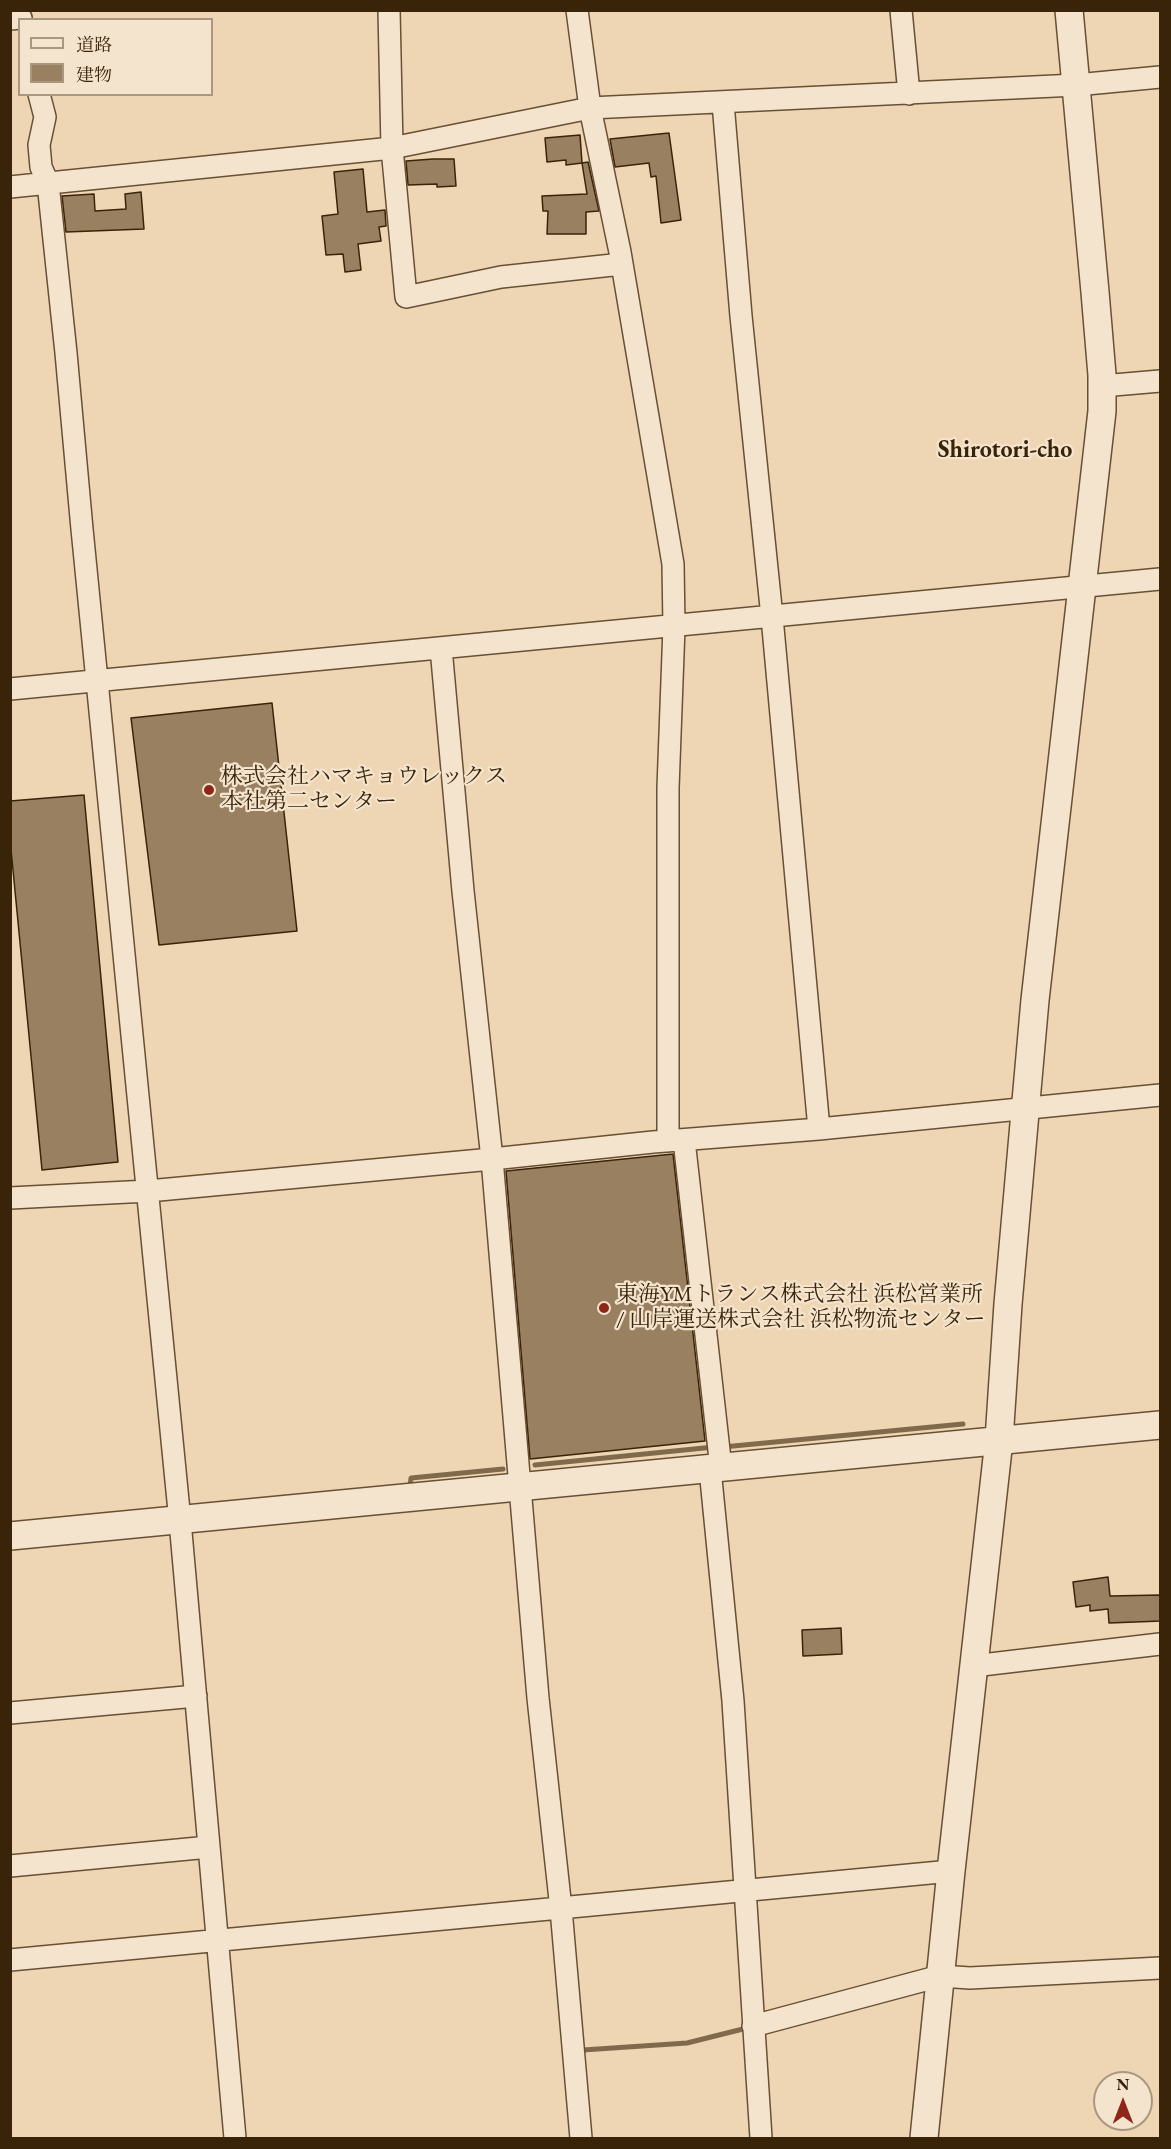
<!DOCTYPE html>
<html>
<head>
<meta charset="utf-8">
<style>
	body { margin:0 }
	#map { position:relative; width:1171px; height:2149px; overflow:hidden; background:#eed5b3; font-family:"EB Garamond","Noto Serif JP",serif }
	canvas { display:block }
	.frame { position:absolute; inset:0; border:12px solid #3a2409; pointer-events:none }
	.legend { position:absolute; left:18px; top:18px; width:195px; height:78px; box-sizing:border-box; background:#f4e4ce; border:2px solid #aa977f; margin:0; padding:8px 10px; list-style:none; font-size:18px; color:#3a2409 }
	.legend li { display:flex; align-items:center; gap:12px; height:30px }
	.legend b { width:30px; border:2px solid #aa977f }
	.north { position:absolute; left:1093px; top:2071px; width:60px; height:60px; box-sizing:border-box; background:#f4e4ce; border:2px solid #aa977f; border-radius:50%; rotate:0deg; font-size:16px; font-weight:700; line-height:24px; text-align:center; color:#3a2409 }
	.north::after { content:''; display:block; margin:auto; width:21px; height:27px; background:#8f2418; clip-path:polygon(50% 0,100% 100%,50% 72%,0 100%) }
</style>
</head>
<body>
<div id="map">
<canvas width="1171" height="2149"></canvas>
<div class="frame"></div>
<ul class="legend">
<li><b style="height:8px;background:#f4e4ce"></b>道路</li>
<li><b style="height:16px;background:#988061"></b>建物</li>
</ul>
<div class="north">N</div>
</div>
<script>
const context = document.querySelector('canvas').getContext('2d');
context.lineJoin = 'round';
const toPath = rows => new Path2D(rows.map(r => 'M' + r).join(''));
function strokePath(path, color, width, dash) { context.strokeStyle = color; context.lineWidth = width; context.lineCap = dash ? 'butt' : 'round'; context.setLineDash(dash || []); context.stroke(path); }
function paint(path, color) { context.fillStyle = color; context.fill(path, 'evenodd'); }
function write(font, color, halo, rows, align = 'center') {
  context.font = font + ' "EB Garamond","Noto Serif JP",serif'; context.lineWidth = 4.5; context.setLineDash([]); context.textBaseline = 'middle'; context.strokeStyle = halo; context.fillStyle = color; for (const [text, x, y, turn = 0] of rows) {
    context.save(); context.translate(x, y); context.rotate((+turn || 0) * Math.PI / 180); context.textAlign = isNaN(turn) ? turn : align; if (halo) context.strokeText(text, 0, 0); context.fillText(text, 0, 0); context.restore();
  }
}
strokePath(toPath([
	[723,1447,963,1424],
	[535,1465,714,1447],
	[408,1487,410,1487,411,1478,503,1469],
	[583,2050,687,2043,743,2029]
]), '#816a4c', 5);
const building = toPath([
	[669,133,681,220,661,223,656,176,651,177,649,163,615,167,610,139,669,133],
	[580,135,582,163,566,165,566,160,547,162,545,138,580,135],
	[433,159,454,159,456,186,437,187,437,184,408,185,406,161,433,159],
	[588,162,599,211,586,212,586,234,547,234,548,211,543,211,542,196,587,194,582,163,588,162],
	[363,169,367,212,385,210,386,226,379,227,381,241,358,244,361,270,345,272,343,254,326,255,322,216,338,214,334,172,363,169],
	[141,192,144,229,66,232,62,196,94,194,95,211,126,209,125,194,141,192],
	[272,703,297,931,159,945,131,718,272,703],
	[84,795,118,1162,42,1170,10,839,10,801,84,795],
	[673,1154,705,1441,530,1459,506,1171,673,1154],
	[1108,1577,1110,1596,1161,1595,1161,1621,1109,1623,1108,1609,1090,1611,1090,1605,1076,1607,1073,1582,1108,1577],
	[841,1628,842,1654,803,1656,802,1630,841,1628]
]);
paint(building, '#988061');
strokePath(building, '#3a2409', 1.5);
const minor = toPath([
	[389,10,392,148,406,297,501,277,622,264],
	[577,10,590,108,620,252,673,564,674,627,668,788,668,1141],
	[901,10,909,94],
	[10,19,21,18],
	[39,94,45,117,39,145,41,167,48,183,66,353,82,529,180,1521,235,2138],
	[723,103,741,316,772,617,819,1129],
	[10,187,392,148,590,108,1076,85,1160,77],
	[1102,386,1160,381],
	[441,648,463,891,492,1159,538,1698,561,1909,581,2138],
	[10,689,1160,579],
	[684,1140,721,1468],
	[10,1198,148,1191,492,1159,653,1142,819,1129,1160,1095],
	[710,1469,733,1701,761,2138],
	[973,1666,1160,1644],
	[10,1713,196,1696],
	[10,1866,209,1847],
	[10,1960,951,1871],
	[753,2026,940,1976,970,1978,1160,1968]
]);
const tertiary = toPath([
	[10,1536,1160,1425],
	[924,2138,951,1871,999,1440,1008,1304,1035,1000,1102,411,1102,375,1095,292,1069,10]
]);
strokePath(minor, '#675034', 24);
strokePath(tertiary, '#675034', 30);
strokePath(minor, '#f4e4ce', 21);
strokePath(tertiary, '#f4e4ce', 27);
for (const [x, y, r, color] of [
	[209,790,6,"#8f2418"],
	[604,1308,6,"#8f2418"]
]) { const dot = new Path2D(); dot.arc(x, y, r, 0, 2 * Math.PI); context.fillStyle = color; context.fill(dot); strokePath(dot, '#f4e4ce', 2); }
write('22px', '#3a2409', '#f4e4ce', [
	["株式会社ハマキョウレックス",221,777],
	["本社第二センター",221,802],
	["東海YMトランス株式会社 浜松営業所",616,1295],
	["/ 山岸運送株式会社 浜松物流センター",616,1320]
], 'left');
write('bold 24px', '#3a2409', '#f4e4ce', [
	["Shirotori-cho",1005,450]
]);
</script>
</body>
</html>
